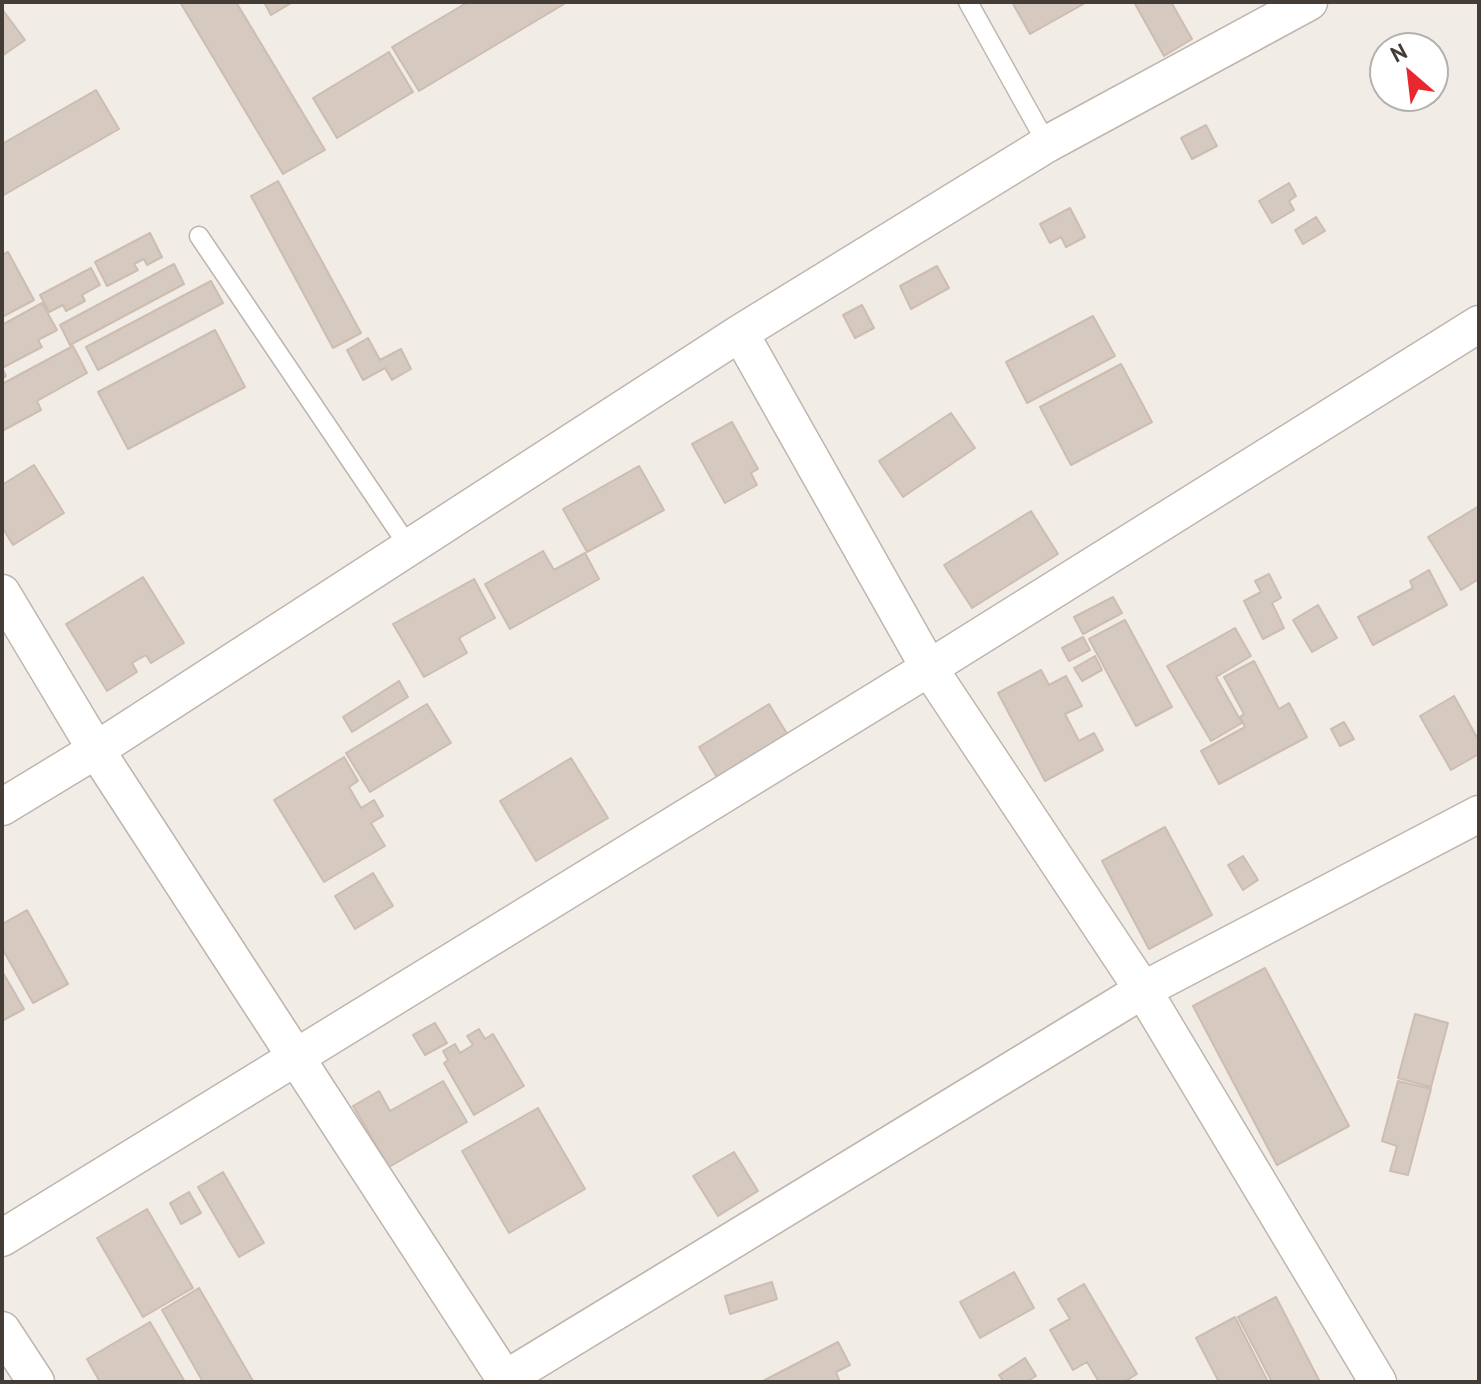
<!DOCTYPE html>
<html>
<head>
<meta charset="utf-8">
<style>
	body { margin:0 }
	#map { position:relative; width:1481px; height:1384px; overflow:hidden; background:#f2ece7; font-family:"PT Sans",sans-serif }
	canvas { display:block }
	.frame { position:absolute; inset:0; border:4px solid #443c36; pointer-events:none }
	.north { position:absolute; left:1369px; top:32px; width:80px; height:80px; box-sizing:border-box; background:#fff; border:2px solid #b4b1af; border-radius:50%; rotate:332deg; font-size:22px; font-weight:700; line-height:32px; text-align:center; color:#443c36 }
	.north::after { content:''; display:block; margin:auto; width:28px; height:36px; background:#e9272e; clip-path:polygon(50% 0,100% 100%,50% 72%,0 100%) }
</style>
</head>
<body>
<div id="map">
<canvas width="1481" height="1384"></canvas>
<div class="frame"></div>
<div class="north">N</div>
</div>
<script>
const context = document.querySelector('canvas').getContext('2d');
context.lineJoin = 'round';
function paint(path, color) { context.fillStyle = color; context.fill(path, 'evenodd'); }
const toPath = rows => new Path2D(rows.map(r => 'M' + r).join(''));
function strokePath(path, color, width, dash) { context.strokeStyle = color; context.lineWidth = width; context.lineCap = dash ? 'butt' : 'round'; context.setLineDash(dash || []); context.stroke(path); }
const building = toPath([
	[180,2,236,2,325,150,283,174,180,2],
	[264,2,293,2,271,15,264,2],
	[468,2,563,2,564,4,419,91,392,47,468,2],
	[1012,2,1087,2,1030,34,1012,2],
	[1134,2,1171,2,1192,39,1164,56,1134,2],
	[2,9,25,40,2,56,2,9],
	[389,52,413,92,337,138,313,98,389,52],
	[96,90,119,129,2,196,2,144,96,90],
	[1206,125,1217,146,1192,159,1181,138,1206,125],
	[278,181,361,333,333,348,251,196,278,181],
	[1289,183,1296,196,1289,201,1294,210,1272,223,1259,201,1289,183],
	[1070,208,1085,237,1066,247,1061,237,1050,243,1040,224,1070,208],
	[1316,217,1325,231,1303,244,1295,230,1316,217],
	[150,233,162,257,147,265,144,259,134,264,138,270,107,286,95,262,150,233],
	[8,252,34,300,2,317,2,255,8,252],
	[174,264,184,284,70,345,60,325,174,264],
	[937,266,949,288,911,309,900,286,937,266],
	[91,268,100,285,82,295,85,301,66,311,63,305,49,312,40,295,91,268],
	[211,281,223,303,98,370,86,347,211,281],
	[42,303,57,330,38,340,42,347,2,368,6,376,2,379,2,325,42,303],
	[862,305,874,328,855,338,843,315,862,305],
	[1093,316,1115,356,1027,403,1006,362,1093,316],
	[215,330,245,387,128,449,98,392,215,330],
	[368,338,380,360,401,349,411,369,392,380,385,368,363,380,347,350,368,338],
	[73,346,87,373,37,401,41,410,2,431,2,384,73,346],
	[1121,364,1152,422,1071,465,1040,407,1121,364],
	[951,413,975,448,903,497,879,461,951,413],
	[732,422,758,469,751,473,757,485,725,503,692,444,732,422],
	[34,465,64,513,13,545,2,527,2,485,34,465],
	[639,466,664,510,587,552,563,509,639,466],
	[1479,506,1479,579,1461,590,1428,537,1479,506],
	[1031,511,1058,554,972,608,944,565,1031,511],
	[543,551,554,570,585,553,599,579,510,629,485,584,543,551],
	[1429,570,1447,605,1373,645,1358,617,1413,588,1410,581,1429,570],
	[1269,574,1281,598,1272,603,1284,628,1263,639,1244,601,1261,592,1255,581,1269,574],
	[143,577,184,643,151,663,146,655,132,663,137,672,107,691,66,624,143,577],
	[474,579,495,618,459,638,467,653,424,677,393,624,474,579],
	[1113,597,1122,613,1083,634,1074,617,1113,597],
	[1318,605,1337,638,1312,652,1293,620,1318,605],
	[1125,620,1172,707,1136,726,1089,639,1125,620],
	[1235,628,1251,656,1216,677,1242,723,1211,741,1167,666,1235,628],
	[1083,637,1090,650,1069,661,1062,648,1083,637],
	[1095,656,1102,670,1082,681,1074,668,1095,656],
	[1254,661,1279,709,1289,703,1307,737,1219,784,1201,751,1245,727,1240,717,1244,714,1224,677,1254,661],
	[1041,670,1049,685,1066,676,1082,706,1065,714,1079,741,1094,733,1103,750,1045,781,998,693,1041,670],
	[399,681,408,697,352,732,343,717,399,681],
	[1454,696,1479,741,1479,754,1451,770,1420,716,1454,696],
	[427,704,451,743,370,792,346,753,427,704],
	[769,704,789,737,718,779,699,747,769,704],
	[1344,722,1354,739,1340,746,1331,729,1344,722],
	[344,757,358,781,349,787,361,808,374,800,383,816,371,823,385,846,324,882,274,800,344,757],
	[571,758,608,818,536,861,500,801,571,758],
	[1165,827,1212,915,1149,949,1102,861,1165,827],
	[1243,856,1258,880,1243,890,1228,865,1243,856],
	[373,873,393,906,355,929,335,896,373,873],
	[27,910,68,984,33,1003,2,948,2,924,27,910],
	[1265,968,1349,1126,1277,1165,1193,1006,1265,968],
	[2,971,24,1009,2,1021,2,971],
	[1415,1014,1448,1023,1431,1087,1398,1078,1415,1014],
	[435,1023,447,1043,425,1055,413,1035,435,1023],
	[479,1029,485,1039,493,1034,524,1086,474,1115,444,1063,448,1060,443,1051,455,1044,460,1053,473,1045,467,1036,479,1029],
	[443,1081,467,1122,389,1167,353,1106,379,1091,390,1111,443,1081],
	[1398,1081,1431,1089,1408,1175,1390,1171,1397,1146,1382,1141,1398,1081],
	[538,1108,585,1189,509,1233,462,1151,538,1108],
	[734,1152,758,1191,718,1216,693,1176,734,1152],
	[223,1172,264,1243,239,1257,198,1187,223,1172],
	[189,1192,201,1213,181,1224,170,1203,189,1192],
	[147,1209,193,1288,143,1317,97,1238,147,1209],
	[1014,1272,1034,1308,980,1338,960,1302,1014,1272],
	[772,1282,777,1299,730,1314,725,1296,772,1282],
	[1084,1284,1137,1374,1124,1382,1099,1382,1087,1362,1073,1370,1050,1330,1070,1319,1058,1299,1084,1284],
	[199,1288,253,1381,251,1382,203,1382,162,1310,199,1288],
	[1276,1297,1320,1382,1272,1382,1238,1317,1276,1297],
	[1235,1317,1268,1382,1219,1382,1196,1338,1235,1317],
	[150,1322,185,1382,100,1382,87,1359,150,1322],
	[838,1342,850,1365,836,1372,840,1382,761,1382,838,1342],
	[1025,1358,1036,1376,1026,1382,1004,1382,999,1375,1025,1358]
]);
paint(building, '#d6c9c0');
strokePath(building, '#cdbdb1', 2);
const lane = toPath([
	[968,2,1047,144],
	[199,236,409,547]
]);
const street = toPath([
	[740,333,929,668,1143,990,1378,1382],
	[2,593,96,750,505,1379],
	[2,807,96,750,740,333,1047,144,1309,2],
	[2,1238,929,668,1479,324],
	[2,1330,36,1382],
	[505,1382,505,1379,1143,990,1479,814]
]);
strokePath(lane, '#c0b5ad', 21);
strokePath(street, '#c0b5ad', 39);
strokePath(lane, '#fff', 18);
strokePath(street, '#fff', 36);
</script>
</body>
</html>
